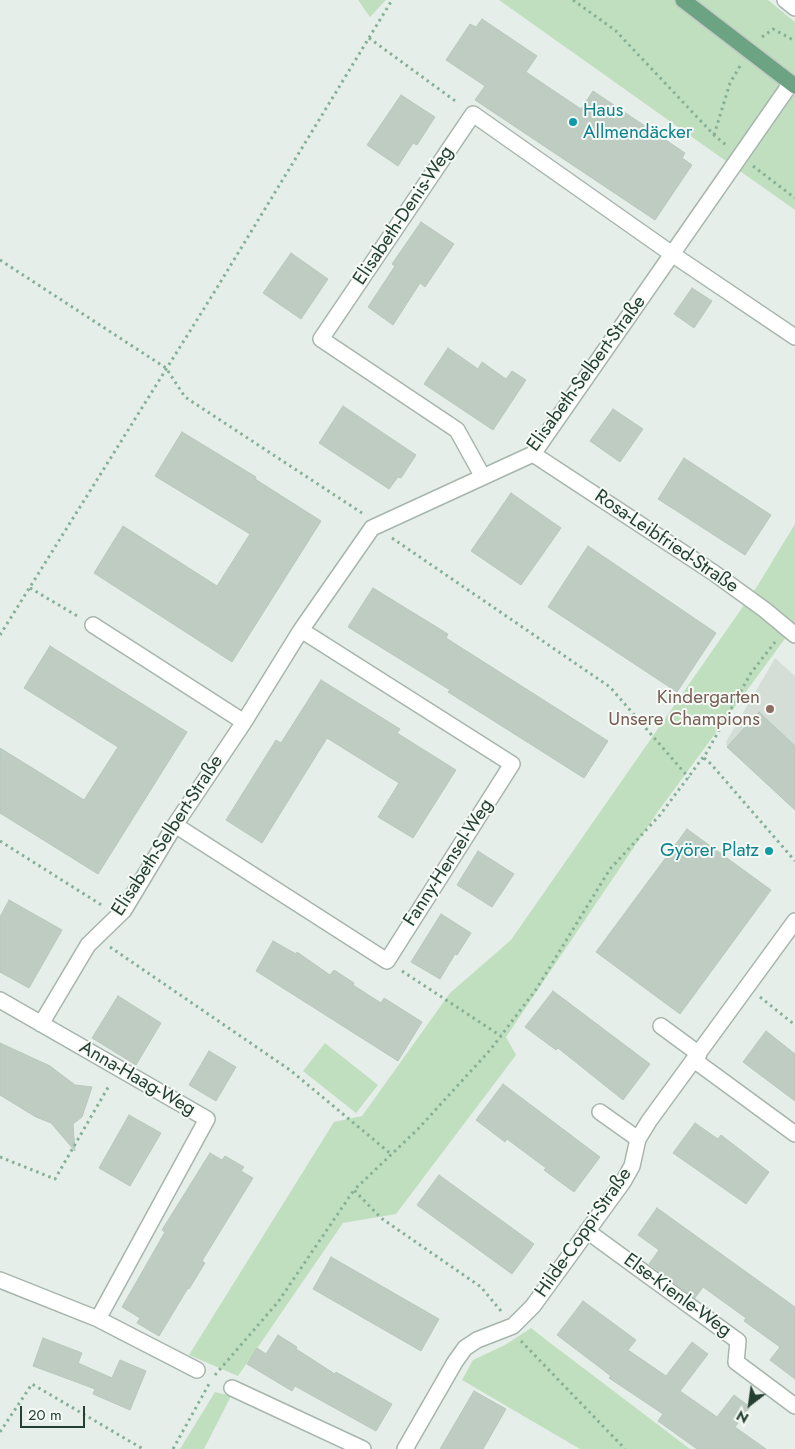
<!DOCTYPE html>
<html>
<head>
<meta charset="utf-8">
<style>
	body { margin:0 }
	#map { position:relative; width:795px; height:1449px; overflow:hidden; background:#e5eee8; font-family:Jost,sans-serif }
	canvas { display:block }
	.north { position:absolute; left:725px; top:1379px; width:50px; height:50px; -webkit-text-stroke:4px #f6faf7; paint-order:stroke; rotate:210deg; font-size:14px; font-weight:700; line-height:20px; text-align:center; color:#244030 }
	.north::after { content:''; display:block; margin:auto; width:18px; height:22px; background:#244030; clip-path:polygon(50% 0,100% 100%,50% 72%,0 100%) }
	.scale { position:absolute; left:20px; top:1406px; width:65px; height:22px; box-sizing:border-box; border:2px solid #244030; border-top:0; padding-left:6px; font-size:15px; line-height:18px; white-space:nowrap; color:#244030; -webkit-text-stroke:4px #f6faf7; paint-order:stroke }
</style>
</head>
<body>
<div id="map">
<canvas width="795" height="1449"></canvas>
<div class="north">N</div>
<div class="scale">20 m</div>
</div>
<script>
const context = document.querySelector('canvas').getContext('2d');
context.lineJoin = 'round';
function paint(path, color) { context.fillStyle = color; context.fill(path, 'evenodd'); }
const toPath = rows => new Path2D(rows.map(r => 'M' + r).join(''));
function strokePath(path, color, width, dash) { context.strokeStyle = color; context.lineWidth = width; context.lineCap = dash ? 'butt' : 'round'; context.setLineDash(dash || []); context.stroke(path); }
function write(font, color, halo, rows, align = 'center') {
  context.font = font + ' Jost,sans-serif'; context.lineWidth = 4; context.setLineDash([]); context.textBaseline = 'middle'; context.strokeStyle = halo; context.fillStyle = color; for (const [text, x, y, turn = 0] of rows) {
    context.save(); context.translate(x, y); context.rotate((+turn || 0) * Math.PI / 180); context.textAlign = isNaN(turn) ? turn : align; if (halo) context.strokeText(text, 0, 0); context.fillText(text, 0, 0); context.restore();
  }
}
paint(toPath([
	[775,658,795,676,795,810,727,747,726,742]
]), '#d4ded6');
paint(toPath([
	[358,0,386,0,370,17],
	[499,0,768,0,795,22,795,210],
	[795,524,795,625,659,810,506,1037,516,1055,396,1214,343,1223,238,1376,189,1355,334,1122,362,1116,450,993,511,940,758,585],
	[325,1043,378,1085,356,1113,303,1071],
	[531,1328,545,1339,690,1449,580,1449,462,1380,473,1360,505,1345],
	[215,1392,231,1396,204,1449,180,1449]
]), '#c0dfbf');
const building = toPath([
	[482,19,537,56,526,72,581,109,593,91,685,153,682,158,692,165,655,220,475,100,485,86,446,60,470,24,476,27,482,19],
	[401,95,435,117,417,145,413,143,398,166,367,145,401,95],
	[421,222,454,244,425,287,420,283,393,325,368,307,395,266,392,264,421,222],
	[291,253,328,279,301,319,263,293,291,253],
	[692,288,712,301,694,328,674,314,692,288],
	[448,348,478,369,482,362,506,379,512,371,526,380,493,430,424,384,448,348],
	[343,406,416,455,401,478,398,477,389,489,319,443,343,406],
	[613,409,643,429,620,462,590,441,613,409],
	[182,432,256,477,255,479,321,521,232,662,94,573,123,526,217,586,250,534,155,476,182,432],
	[684,458,771,515,745,555,658,499,684,458],
	[511,493,561,528,521,585,471,551,511,493],
	[588,546,716,633,677,692,548,607,588,546],
	[373,588,448,634,446,638,608,741,584,778,448,692,450,690,348,627,373,588],
	[50,646,187,732,98,874,0,813,0,748,84,800,118,747,24,688,50,646],
	[321,680,400,729,397,733,456,770,413,838,378,817,399,783,327,738,262,843,226,820,276,740,281,743,321,680],
	[759,712,795,746,795,810,727,747,759,712],
	[687,829,771,890,680,1014,596,952,687,829],
	[478,851,514,874,492,907,457,885,478,851],
	[9,900,62,930,29,988,0,972,0,917,9,900],
	[441,914,471,933,457,955,455,954,440,979,411,962,441,914],
	[273,941,296,954,297,952,330,975,334,970,354,983,353,985,381,1003,384,998,422,1022,398,1061,256,971,273,941],
	[553,991,650,1064,623,1100,558,1048,556,1050,525,1027,553,991],
	[118,996,161,1023,136,1065,92,1038,118,996],
	[766,1031,795,1054,795,1101,743,1062,766,1031],
	[0,1043,50,1066,75,1085,92,1087,82,1117,73,1124,75,1151,51,1123,36,1117,0,1095,0,1043],
	[209,1051,236,1067,216,1101,189,1085,209,1051],
	[503,1084,600,1157,574,1192,544,1170,546,1168,507,1139,505,1142,476,1120,503,1084],
	[129,1115,161,1133,130,1186,99,1168,129,1115],
	[695,1123,718,1139,721,1135,769,1172,746,1204,673,1153,695,1123],
	[210,1153,222,1160,225,1156,244,1167,241,1171,253,1178,202,1261,205,1263,189,1289,188,1288,159,1336,137,1323,140,1318,122,1307,165,1232,162,1230,210,1153],
	[439,1175,534,1244,512,1274,417,1205,439,1175],
	[657,1208,795,1307,795,1379,770,1360,780,1347,744,1321,746,1318,703,1287,695,1298,649,1264,659,1250,638,1235,657,1208],
	[331,1257,439,1319,421,1351,313,1289,331,1257],
	[583,1301,636,1340,628,1350,666,1376,692,1342,708,1354,680,1391,717,1417,734,1395,750,1407,735,1427,766,1449,697,1449,658,1421,663,1414,609,1378,611,1376,557,1335,583,1301],
	[278,1335,297,1347,296,1349,335,1374,336,1372,392,1404,376,1431,295,1386,292,1391,247,1364,257,1348,266,1354,278,1335],
	[43,1338,82,1353,78,1363,112,1378,120,1360,146,1371,130,1410,93,1394,95,1389,33,1366,43,1338],
	[474,1391,506,1409,483,1449,440,1449,474,1391]
]);
paint(building, '#beccc2');
strokePath(building, '#b8c8bc', 1);
const minor = toPath([
	[785,0,795,8],
	[533,454,714,573,765,610,795,635],
	[483,477,457,430,321,339,473,114,672,254,795,337],
	[93,625,244,722],
	[175,825,387,961,512,764,301,630],
	[0,1000,207,1119,98,1319,0,1280],
	[41,1024,88,945,124,910,175,825,244,722,301,630,372,528,533,454,791,83],
	[661,1026,699,1054],
	[694,1060,795,1134],
	[600,1112,638,1139],
	[587,1231,738,1341,736,1362,795,1406],
	[98,1319,197,1370],
	[232,1388,363,1449],
	[405,1449,455,1362,465,1348,477,1340,513,1326,533,1306,623,1182,632,1166,638,1139,649,1121,795,921]
]);
const major = toPath([
	[683,0,795,86]
]);
strokePath(minor, '#a7b6ad', 18);
strokePath(major, '#c2cac5', 18);
strokePath(toPath([
	[573,0,616,31,714,135,726,145],
	[762,37,773,29,795,41],
	[369,38,458,103],
	[714,135,730,83,740,66],
	[753,166,795,198],
	[0,260,166,368,185,397,362,513],
	[392,538,610,687,689,778],
	[30,588,79,617],
	[0,635,215,291,392,0],
	[704,758,711,764,795,861],
	[0,841,103,906],
	[110,947,290,1070,391,1154],
	[402,971,501,1036],
	[760,997,795,1025],
	[0,1157,55,1179,110,1084],
	[501,1311,481,1287,381,1218,354,1190,418,1129,491,1049,537,988,610,869,660,815,707,752,751,673,775,642],
	[521,1341,625,1449],
	[215,1375,278,1302,354,1190],
	[0,1432,32,1384,143,1449],
	[173,1449,209,1384]
]), '#86b197', 3, [2.5, 4]);
strokePath(minor, '#fff', 15);
strokePath(major, '#6ba383', 15);
for (const [x, y, r, color] of [
	[573,122,5,"#0f9aa8"],
	[770,709,5,"#8d6e63"],
	[769,851,5,"#0f9aa8"]
]) { const dot = new Path2D(); dot.arc(x, y, r, 0, 2 * Math.PI); context.fillStyle = color; context.fill(dot); strokePath(dot, '#f6faf7', 2); }
write('19px', '#0d838f', '#f6faf7', [
	["Haus",583,111],
	["Allmendäcker",583,133],
	["Györer Platz",759,851,"right"]
], 'left');
write('19px', '#244030', '#f6faf7', [
	["Elisabeth-Denis-Weg",404,216,-56],
	["Elisabeth-Selbert-Straße",587,374,-54],
	["Rosa-Leibfried-Straße",666,542,34],
	["Elisabeth-Selbert-Straße",168,836,-57],
	["Fanny-Hensel-Weg",449,863,-57],
	["Anna-Haag-Weg",137,1079,30],
	["Hilde-Coppi-Straße",584,1233,-55],
	["Else-Kienle-Weg",677,1296,36]
]);
write('19px', '#785e54', '#f6faf7', [
	["Kindergarten",760,698],
	["Unsere Champions",760,720]
], 'right');
</script>
</body>
</html>
